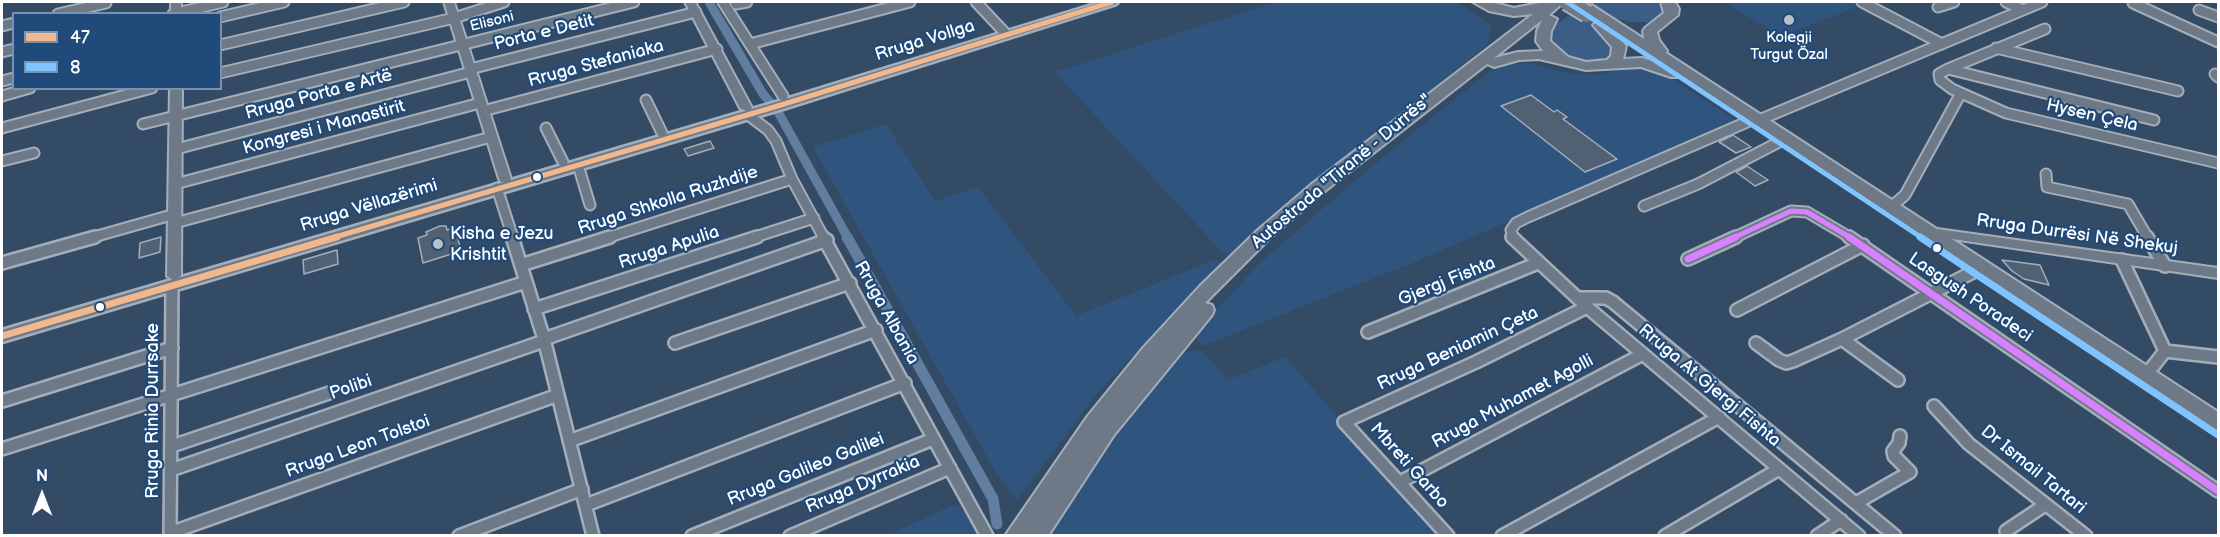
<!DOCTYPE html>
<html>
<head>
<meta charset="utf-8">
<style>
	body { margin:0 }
	#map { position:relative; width:2220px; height:537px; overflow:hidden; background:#344b65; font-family:"Balsamiq Sans",sans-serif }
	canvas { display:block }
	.frame { position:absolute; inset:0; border:3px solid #fff; pointer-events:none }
	.legend { position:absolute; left:12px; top:12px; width:210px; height:78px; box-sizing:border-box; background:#1f4a7a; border:2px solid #7992af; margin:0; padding:8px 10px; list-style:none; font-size:18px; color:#fff }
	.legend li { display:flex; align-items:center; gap:12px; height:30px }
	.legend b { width:30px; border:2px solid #7992af }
	.north { position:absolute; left:12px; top:465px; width:60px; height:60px; -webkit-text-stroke:4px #1f4a7a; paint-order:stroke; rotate:0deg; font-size:16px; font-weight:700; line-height:24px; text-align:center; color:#fff }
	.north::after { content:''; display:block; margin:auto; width:21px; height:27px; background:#fff; clip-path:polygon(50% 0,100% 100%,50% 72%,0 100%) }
</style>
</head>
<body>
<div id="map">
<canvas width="2220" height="537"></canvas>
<div class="frame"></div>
<ul class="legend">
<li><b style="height:8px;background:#f1b78d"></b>47</li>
<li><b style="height:8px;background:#80c4ff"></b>8</li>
</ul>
<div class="north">N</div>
</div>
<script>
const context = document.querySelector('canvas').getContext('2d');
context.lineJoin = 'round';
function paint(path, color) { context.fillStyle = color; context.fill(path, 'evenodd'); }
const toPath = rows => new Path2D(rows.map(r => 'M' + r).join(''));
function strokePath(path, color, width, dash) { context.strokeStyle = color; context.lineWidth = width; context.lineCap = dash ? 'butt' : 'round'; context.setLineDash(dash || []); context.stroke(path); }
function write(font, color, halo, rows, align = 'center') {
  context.font = font + ' "Balsamiq Sans",sans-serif'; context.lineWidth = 4.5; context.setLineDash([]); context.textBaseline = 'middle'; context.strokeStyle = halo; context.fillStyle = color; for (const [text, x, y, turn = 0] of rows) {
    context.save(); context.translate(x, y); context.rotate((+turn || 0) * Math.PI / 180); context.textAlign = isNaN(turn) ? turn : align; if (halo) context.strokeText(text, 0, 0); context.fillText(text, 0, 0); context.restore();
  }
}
paint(toPath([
	[1276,2,1457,2,1491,25,1488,44,1304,192,1233,255,1222,252,1055,72],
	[1723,2,1856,2,1862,5,1782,36],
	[1525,63,1569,73,1595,75,1624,69,1661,72,1739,122,1410,264,1202,346,1194,334,1262,261,1369,169,1462,93,1501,64],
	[886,124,935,201,978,187,1076,316,1214,260,1223,263,1099,391,1017,500,995,471,813,147],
	[1201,350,1228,380,1285,357,1441,535,1052,536,1049,531,1109,439,1175,354],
	[956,504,988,535,886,536]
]), '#2f557f');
paint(toPath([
	[1586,2,1661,2,1665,12,1654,22,1630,22,1610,17],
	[1574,12,1605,29,1620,47,1607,60,1582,61,1569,57,1553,48,1547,34,1551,28]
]), '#3b5e86');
strokePath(toPath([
	[709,2,763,94,777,110,848,238]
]), '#617e9e', 9);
strokePath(toPath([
	[847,237,993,499,997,524]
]), '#617e9e', 11);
const building = toPath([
	[1531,95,1554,112,1557,110,1567,117,1563,119,1617,159,1585,172,1501,106,1531,95],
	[1733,135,1751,147,1736,153,1719,142,1733,135],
	[710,141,714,148,688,156,684,149,710,141],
	[1747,166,1768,180,1755,186,1736,172,1747,166],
	[440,226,446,226,447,230,455,227,461,251,423,263,418,238,427,235,426,232,440,226],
	[161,237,160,252,139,258,140,243,161,237],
	[337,250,338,264,304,274,303,260,337,250],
	[2002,260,2040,265,2049,285,2024,279,2012,271,2002,260]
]);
paint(building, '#506174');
strokePath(building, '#a4aeba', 1.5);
const minorFar1 = toPath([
	[723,2,783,96],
	[976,2,1006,34],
	[1862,2,1942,44],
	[2006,2,2023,10],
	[2133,3,2218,42],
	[736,4,747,2],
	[1938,7,1954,2],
	[2199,10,2218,17],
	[58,14,106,3],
	[173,14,223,2],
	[220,17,284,2],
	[2,26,14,23],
	[2045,29,1948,69,1939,74,1940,80,1952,89,2006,113,2218,163],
	[750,44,910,2],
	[220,45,404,2],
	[1996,48,2178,91],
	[2,52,14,49],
	[470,69,696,12],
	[1948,69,2154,120],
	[220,73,454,18,504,2],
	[2215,74,2218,77],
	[2,81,14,78],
	[2,96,30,88],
	[646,100,662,133],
	[483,111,717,49],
	[748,115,768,130,776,141,792,179,824,238],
	[1759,120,2042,2],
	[143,124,634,2],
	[2,128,152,88],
	[546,128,563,162],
	[176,149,471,72],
	[2,161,34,153],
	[578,165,590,205],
	[2046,174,2047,187,2128,204,2148,238],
	[175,184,480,103],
	[497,188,513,238],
	[1644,206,1698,184,1779,142],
	[1891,207,1905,195,1961,93],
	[175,223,491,137],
	[90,238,175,214],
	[606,238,792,179],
	[752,238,814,218],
	[1513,238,1511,230,1516,223,1528,217,1747,122],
	[1733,238,1791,211,1807,212,1851,238]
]);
const minor = toPath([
	[512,237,544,339,593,536],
	[823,237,987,536],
	[1512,237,1587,307,1859,536],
	[1849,237,2218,491],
	[2147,237,2165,266],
	[1688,259,1736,237],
	[2122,260,2165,351,2147,374],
	[2,263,95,237],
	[521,265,610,237],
	[1580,298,1606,298,1613,302,1895,536],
	[534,309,757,237],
	[1737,310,1863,245],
	[1368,332,1538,263],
	[544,339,827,240],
	[1842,339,1898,380],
	[675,343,850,283],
	[1756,343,1779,360,1786,363,1793,361,1842,339,1973,272],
	[2165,351,2218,357],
	[2,401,172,348],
	[1934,406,1969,444,2086,536],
	[569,441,876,330],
	[172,446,329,393],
	[2,449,526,282],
	[171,470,544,341],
	[1400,482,1643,354],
	[1856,503,1910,472,1894,456,1893,451,1899,443,1900,436],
	[586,505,905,383],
	[2006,531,2045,505],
	[170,533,558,395],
	[170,536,172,286],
	[459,536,582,489],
	[692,536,933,439],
	[790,536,950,468],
	[1448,536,1344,422,1476,362,1587,307],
	[1502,536,1719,417],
	[1665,536,1779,469],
	[1817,536,1841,520]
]);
const tertiary = toPath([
	[171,2,181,2,181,14,171,14,171,2],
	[444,2,454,2,511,179,509,182,501,182,499,179,444,2],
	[685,2,695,2,752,108,750,110,746,111,740,108,685,2],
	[170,88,182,88,181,276,174,281,167,276,170,88],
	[1930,228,2218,268,2218,278,1925,235,1923,232,1925,229,1930,228]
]);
const secondary = toPath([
	[1102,2,1118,2,1116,4,786,108,2,342,2,330,776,102,1102,2]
]);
const trunk = toPath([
	[1473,2,1491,2,1514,8,1544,2,1564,2,1549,15,1557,19,1551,31,1550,41,1568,57,1586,62,1607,60,1611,56,1612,47,1593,25,1598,21,1571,2,1587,2,1644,39,1643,31,1645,28,1664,13,1661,2,1675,2,1679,9,1678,15,1657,32,1659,40,1667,51,1666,53,2218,412,2218,430,2211,428,1682,77,1671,77,1641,67,1586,70,1539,59,1519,60,1494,67,1487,64,1325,191,1270,238,1205,303,1212,305,1214,310,1212,315,1114,435,1048,536,1005,536,1087,417,1143,348,1200,286,1258,230,1313,183,1533,14,1514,16,1489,11,1473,2],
	[1542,20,1537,31,1536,41,1543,51,1518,52,1494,58,1542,20],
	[1615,33,1662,64,1642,58,1623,59,1626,46,1615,33]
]);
strokePath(minorFar1, '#a4aeba', 13);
strokePath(minor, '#a4aeba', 16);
strokePath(tertiary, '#a4aeba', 4);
strokePath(secondary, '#a4aeba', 5);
strokePath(trunk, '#a4aeba', 4);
strokePath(minorFar1, '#6d7986', 9);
strokePath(minor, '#6d7986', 11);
paint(tertiary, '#6d7986');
paint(secondary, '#6d7986');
paint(trunk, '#6d7986');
const trunkBridge = toPath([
	[1567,2,1587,14]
]);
strokePath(trunkBridge, '#a4aeba', 20, []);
strokePath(trunkBridge, '#6d7986', 16);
strokePath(toPath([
	[332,238,781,105,1112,2]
]), '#f1b78d', 5);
strokePath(toPath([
	[2,336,337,237]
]), '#f1b78d', 7);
strokePath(toPath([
	[1567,2,1922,238]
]), '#80c4ff', 5);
strokePath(toPath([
	[1920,237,2218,435]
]), '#80c4ff', 7);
strokePath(toPath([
	[1733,238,1791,211,1807,212,1851,238]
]), '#d880ff', 5);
strokePath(toPath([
	[1849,237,2218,491],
	[1688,259,1736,237]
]), '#d880ff', 7);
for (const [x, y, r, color] of [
	[1789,20,6,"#b8c0c9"],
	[537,177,5,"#fff"],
	[438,244,6,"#b8c0c9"],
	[1937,248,5,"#fff"],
	[100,307,5,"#fff"]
]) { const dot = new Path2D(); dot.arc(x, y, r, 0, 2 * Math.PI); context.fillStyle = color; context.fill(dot); strokePath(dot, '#1f4a7a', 2); }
write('15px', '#fff', '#1f4a7a', [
	["Elisoni",492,22,-14]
]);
write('15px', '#fff', '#1f4a7a', [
	["Kolegji",1789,38],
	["Turgut Özal",1789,55]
]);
write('18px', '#fff', '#1f4a7a', [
	["Porta e Detit",544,33,-14],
	["Rruga Vollga",925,41,-17],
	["Rruga Stefaniaka",596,64,-15],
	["Rruga Porta e Artë",319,95,-15],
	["Hysen Çela",2092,116,13],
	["Kongresi i Manastirit",324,128,-15],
	["Autostrada \"Tiranë - Durrës\"",1342,172,-40],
	["Rruga Shkolla Ruzhdije",668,201,-18],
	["Rruga Vëllazërimi",369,206,-17],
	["Rruga Durrësi Në Shekuj",2077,235,8],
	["Rruga Apulia",669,248,-18],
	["Gjergj Fishta",1447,282,-22],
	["Lasgush Poradeci",1970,298,34],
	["Rruga Albania",886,313,61],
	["Rruga Beniamin Çeta",1458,349,-25],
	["Rruga At Gjergj Fishta",1709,386,40],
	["Polibi",351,388,-19],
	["Rruga Muhamet Agolli",1513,402,-28],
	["Rruga Rinia Durrsake",153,411,-90],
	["Rruga Leon Tolstoi",358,447,-20],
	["Mbreti Garbo",1409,466,48],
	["Rruga Galileo Galilei",806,470,-22],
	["Dr Ismail Tartari",2033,470,39],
	["Rruga Dyrrakia",863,485,-23]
]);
write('18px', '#fff', '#1f4a7a', [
	["Kisha e Jezu",450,234],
	["Krishtit",450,255]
], 'left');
</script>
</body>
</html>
